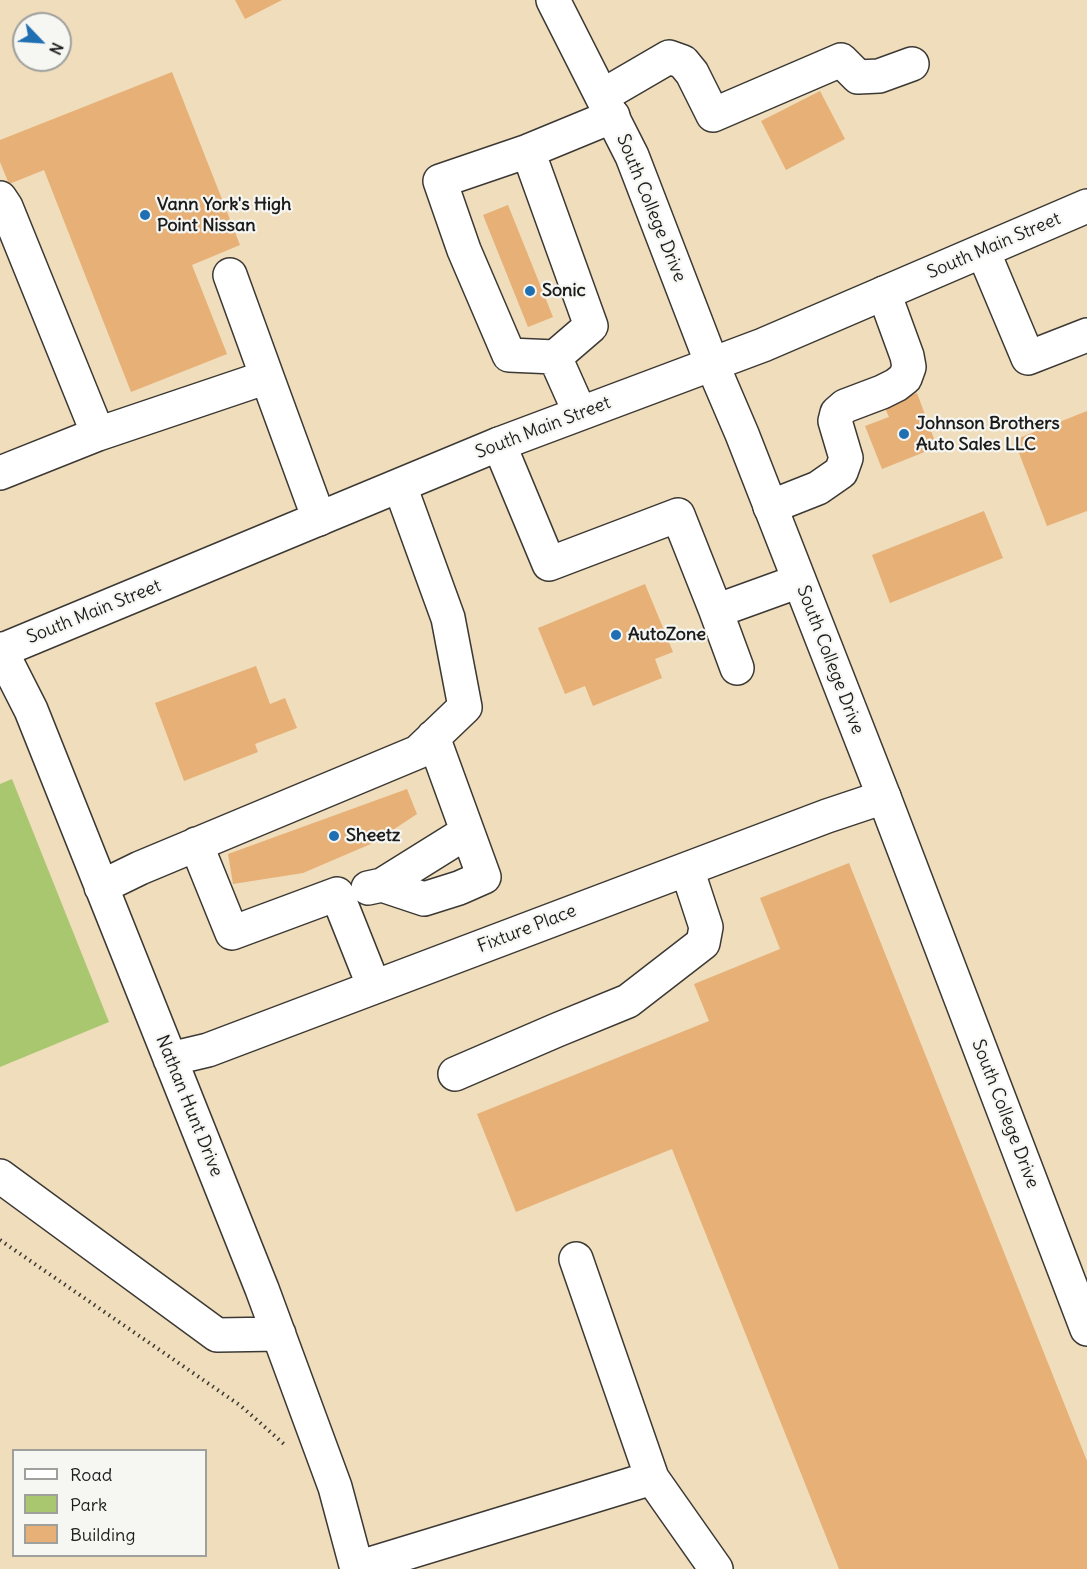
<!DOCTYPE html>
<html>
<head>
<meta charset="utf-8">
<style>
	body { margin:0 }
	#map { position:relative; width:1087px; height:1569px; overflow:hidden; background:#efddbc; font-family:Delius,sans-serif }
	canvas { display:block }
	.legend { position:absolute; left:12px; top:1449px; width:195px; height:108px; box-sizing:border-box; background:#f6f6f2; border:2px solid #9f9f9c; margin:0; padding:8px 10px; list-style:none; font-size:18px; color:#1c1c1c }
	.legend li { display:flex; align-items:center; gap:12px; height:30px }
	.legend b { width:30px; border:2px solid #9f9f9c }
	.north { position:absolute; left:12px; top:12px; width:60px; height:60px; box-sizing:border-box; background:#f6f6f2; border:2px solid #9f9f9c; border-radius:50%; rotate:115deg; font-size:16px; font-weight:700; line-height:24px; text-align:center; color:#1c1c1c }
	.north::after { content:''; display:block; margin:auto; width:21px; height:27px; background:#1f6fb2; clip-path:polygon(50% 0,100% 100%,50% 72%,0 100%) }
</style>
</head>
<body>
<div id="map">
<canvas width="1087" height="1569"></canvas>
<ul class="legend">
<li><b style="height:8px;background:#fff"></b>Road</li>
<li><b style="height:16px;background:#a9c76f"></b>Park</li>
<li><b style="height:16px;background:#e7b076"></b>Building</li>
</ul>
<div class="north">N</div>
</div>
<script>
const context = document.querySelector('canvas').getContext('2d');
context.lineJoin = 'round';
function paint(path, color) { context.fillStyle = color; context.fill(path, 'evenodd'); }
const toPath = rows => new Path2D(rows.map(r => 'M' + r).join(''));
function strokePath(path, color, width, dash) { context.strokeStyle = color; context.lineWidth = width; context.lineCap = dash ? 'butt' : 'round'; context.setLineDash(dash || []); context.stroke(path); }
function write(font, color, halo, rows, align = 'center') {
  context.font = font + ' Delius,sans-serif'; context.lineWidth = 4.5; context.setLineDash([]); context.textBaseline = 'middle'; context.strokeStyle = halo; context.fillStyle = color; for (const [text, x, y, turn = 0] of rows) {
    context.save(); context.translate(x, y); context.rotate((+turn || 0) * Math.PI / 180); context.textAlign = isNaN(turn) ? turn : align; if (halo) context.strokeText(text, 0, 0); context.fillText(text, 0, 0); context.restore();
  }
}
paint(toPath([
	[12,779,109,1022,0,1067,0,784]
]), '#a9c76f');
paint(toPath([
	[235,0,282,0,245,19],
	[172,72,240,245,192,265,227,354,131,392,44,170,9,184,0,162,0,140],
	[820,91,845,139,786,170,761,121],
	[508,205,553,317,528,327,483,215],
	[917,393,937,447,882,469,865,426,889,417,884,406],
	[1087,411,1087,511,1047,526,1014,440],
	[984,511,1003,558,890,603,872,555],
	[645,584,673,652,655,659,662,678,593,706,585,686,565,694,538,628],
	[256,666,270,704,285,698,297,728,255,744,258,752,184,781,155,703],
	[407,789,417,814,373,843,303,873,233,884,228,854],
	[849,863,1087,1461,1087,1569,839,1569,672,1149,516,1212,477,1114,709,1021,694,984,780,949,760,898]
]), '#e7b076');
const minor = toPath([
	[602,96,669,57,683,62,692,73,713,115,841,60,858,77,879,76,912,64],
	[528,151,440,181,464,250,509,355,555,357],
	[0,198,6,207,98,434,267,377,319,519],
	[983,251,1028,358,1087,335],
	[230,275,267,377],
	[580,413,555,357,591,326,528,151,613,116],
	[499,444,549,564,678,515,716,611,799,581],
	[0,473,98,434],
	[770,507,818,488,841,472,846,458,835,421,837,413,845,406,882,392,896,385,905,378,909,367,907,356,884,293],
	[716,611,737,668],
	[0,649,31,710,262,1289,335,1487,357,1569],
	[196,844,232,933,337,894,374,987],
	[382,885,424,899,459,888,484,877,433,737],
	[101,887,140,868,418,752,465,707,448,618,400,486],
	[368,888,382,885,467,832],
	[170,1059,208,1050,827,816,884,797],
	[455,1074,557,1030,628,1001,703,943,706,927,687,869],
	[0,1176,217,1335,279,1334],
	[576,1259,652,1478],
	[357,1568,652,1478,716,1569]
]);
const major = toPath([
	[553,0,632,156,712,364,742,434,884,797,1087,1329],
	[0,651,499,444,763,345,1087,206]
]);
strokePath(minor, '#3c3934', 36);
strokePath(major, '#3c3934', 36);
strokePath(toPath([
	[0,1240,241,1406,285,1445,286,1447]
]), '#3c3934', 4, [1.5, 4.5]);
strokePath(minor, '#fff', 33);
strokePath(major, '#fff', 33);
for (const [x, y, r, color] of [
	[145,215,6,"#1f6fb2"],
	[530,291,6,"#1f6fb2"],
	[904,434,6,"#1f6fb2"],
	[616,635,6,"#1f6fb2"],
	[334,836,6,"#1f6fb2"]
]) { const dot = new Path2D(); dot.arc(x, y, r, 0, 2 * Math.PI); context.fillStyle = color; context.fill(dot); strokePath(dot, '#f6f6f2', 2); }
write('bold 18px', '#1c1c1c', '#f6f6f2', [
	["Vann York's High",157,205],
	["Point Nissan",157,226],
	["Sonic",542,291],
	["Johnson Brothers",916,424],
	["Auto Sales LLC",916,445],
	["AutoZone",628,635],
	["Sheetz",346,836]
], 'left');
write('18px', '#1c1c1c', '#f6f6f2', [
	["South College Drive",651,208,68],
	["South Main Street",994,246,-23],
	["South Main Street",543,428,-21],
	["South Main Street",94,612,-22],
	["South College Drive",830,660,69],
	["Fixture Place",527,929,-21],
	["Nathan Hunt Drive",189,1106,68],
	["South College Drive",1005,1114,69]
]);
</script>
</body>
</html>
